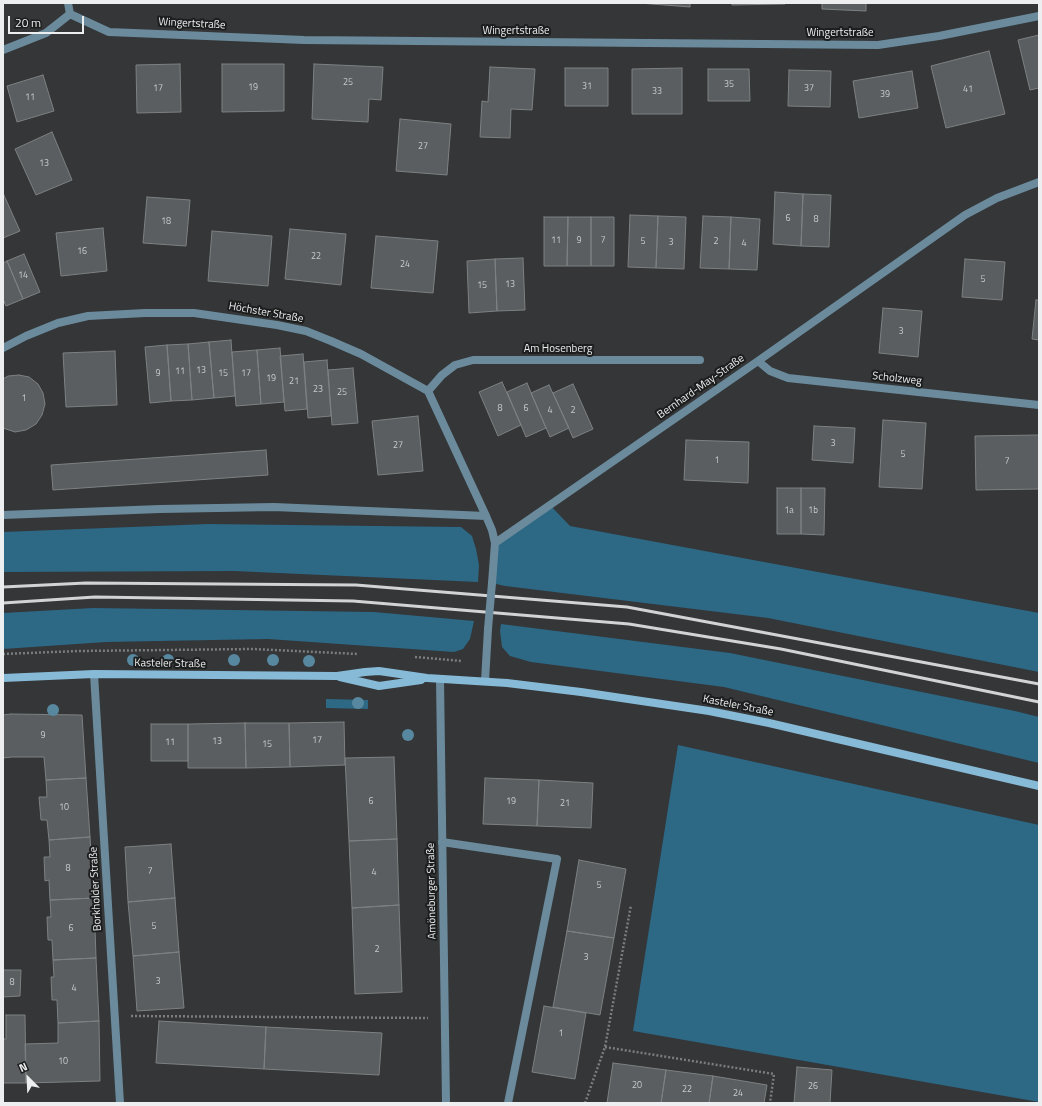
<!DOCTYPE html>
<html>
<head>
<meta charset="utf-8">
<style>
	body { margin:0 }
	#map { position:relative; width:1042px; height:1106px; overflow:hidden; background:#343638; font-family:"Titillium Web",sans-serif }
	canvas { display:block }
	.frame { position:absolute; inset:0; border:4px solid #eceeef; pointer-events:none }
	.north { position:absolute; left:8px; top:1058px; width:40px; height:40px; -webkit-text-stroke:3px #1c1e1e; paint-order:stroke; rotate:336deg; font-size:11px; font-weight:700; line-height:16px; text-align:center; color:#eceeef }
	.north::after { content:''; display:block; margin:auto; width:14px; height:18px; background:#eceeef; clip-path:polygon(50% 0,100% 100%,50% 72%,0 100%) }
	.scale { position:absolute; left:8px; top:16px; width:76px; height:18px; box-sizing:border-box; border:2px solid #eceeef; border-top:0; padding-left:5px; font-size:12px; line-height:14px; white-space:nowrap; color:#eceeef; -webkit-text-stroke:3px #1c1e1e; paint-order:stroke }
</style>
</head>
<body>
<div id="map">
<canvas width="1042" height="1106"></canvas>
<div class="frame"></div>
<div class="north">N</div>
<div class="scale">20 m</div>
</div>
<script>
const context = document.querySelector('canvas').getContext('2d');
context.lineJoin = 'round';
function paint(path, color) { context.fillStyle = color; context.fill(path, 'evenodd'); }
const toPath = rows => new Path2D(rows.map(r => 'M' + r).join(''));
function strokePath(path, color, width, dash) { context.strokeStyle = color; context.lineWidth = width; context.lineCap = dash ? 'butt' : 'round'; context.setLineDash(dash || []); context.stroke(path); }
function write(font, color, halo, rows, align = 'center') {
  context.font = font + ' "Titillium Web",sans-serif'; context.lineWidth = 4; context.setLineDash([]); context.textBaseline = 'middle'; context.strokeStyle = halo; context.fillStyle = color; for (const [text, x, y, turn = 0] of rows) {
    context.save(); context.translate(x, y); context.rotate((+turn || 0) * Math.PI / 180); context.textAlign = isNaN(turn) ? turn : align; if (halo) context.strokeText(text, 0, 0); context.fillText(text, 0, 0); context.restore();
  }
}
paint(toPath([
	[550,505,570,526,1039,613,1039,672,768,618,505,586,492,583,495,543],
	[208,524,461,527,472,536,476,549,479,565,478,582,234,571,3,572,3,532],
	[93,608,374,612,474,621,470,639,463,649,454,652,268,639,106,642,3,649,3,613],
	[501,624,730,653,1015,711,1039,717,1039,763,724,687,531,662,510,656,502,647,500,631],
	[326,699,368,700,368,709,326,708],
	[678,745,1039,825,1039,1102,633,1031]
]), '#2d6885');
const building = toPath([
	[639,3,690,3,690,7,639,3],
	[732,3,785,3,785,4,732,5,732,3],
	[822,3,866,3,866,11,822,9,822,3],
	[1039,35,1039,88,1030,90,1018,40,1039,35],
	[989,51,1005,114,946,128,931,66,989,51],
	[180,64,181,112,137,113,136,65,180,64],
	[222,64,284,64,284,111,222,112,222,64],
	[314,64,383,67,381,100,369,99,368,122,312,119,314,64],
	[490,67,535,69,532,110,511,109,510,138,480,137,482,101,488,102,490,67],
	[565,68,608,68,608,106,565,106,565,68],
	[682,68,682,114,632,114,632,69,682,68],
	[708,69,749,69,750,101,708,101,708,69],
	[789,70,831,71,830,107,788,106,789,70],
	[912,71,918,108,859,118,853,81,912,71],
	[43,75,54,111,17,122,7,86,43,75],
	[400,119,451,124,447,175,396,171,400,119],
	[52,132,72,180,36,195,15,149,52,132],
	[775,192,803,194,801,246,773,244,775,192],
	[3,193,20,231,3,238,3,193],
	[803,194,831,195,829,247,801,246,803,194],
	[147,197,190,200,186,246,143,243,147,197],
	[630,215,658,216,656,268,628,267,630,215],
	[658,216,686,217,684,269,656,268,658,216],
	[703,216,731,217,729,269,700,268,703,216],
	[544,217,568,217,567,266,544,266,544,217],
	[568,217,591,217,591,266,567,266,568,217],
	[591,217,614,217,614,266,591,266,591,217],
	[731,217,760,219,757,270,729,269,731,217],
	[103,228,107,271,61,276,56,233,103,228],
	[290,229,346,234,341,285,285,279,290,229],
	[212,231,272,236,268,286,208,281,212,231],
	[376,236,438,241,433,293,371,288,376,236],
	[24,254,40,292,23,299,7,261,24,254],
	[523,258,525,310,497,311,495,259,523,258],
	[495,259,497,311,469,313,467,261,495,259],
	[965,259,1005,262,1002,300,962,297,965,259],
	[7,261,23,299,6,306,3,299,3,263,7,261],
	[1036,300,1039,300,1039,340,1032,339,1036,300],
	[883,308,922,311,918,357,879,353,883,308],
	[231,340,235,396,214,398,209,342,231,340],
	[209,342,214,398,192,400,188,344,209,342],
	[188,344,192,400,171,401,167,345,188,344],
	[167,345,171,401,150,403,145,347,167,345],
	[280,348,284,402,261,404,257,350,280,348],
	[257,350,261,404,236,406,232,352,257,350],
	[115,351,117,405,66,407,63,353,115,351],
	[303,354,307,409,285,411,280,356,303,354],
	[327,360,331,416,308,418,304,362,327,360],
	[353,368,358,423,332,425,328,370,353,368],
	[19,375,29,377,38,384,43,393,45,404,42,415,36,424,26,430,15,432,3,428,3,379,8,376,19,375],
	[502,382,521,425,498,436,479,392,502,382],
	[527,383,546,428,526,437,507,392,527,383],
	[573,384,593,429,573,438,553,393,573,384],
	[549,385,569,428,550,437,531,393,549,385],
	[418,416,423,471,378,475,372,421,418,416],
	[883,420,926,423,922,489,879,487,883,420],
	[814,426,855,428,853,463,812,460,814,426],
	[1039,435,1039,489,976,490,975,436,1039,435],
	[686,440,749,442,748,483,684,480,686,440],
	[266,450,268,475,53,490,51,465,266,450],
	[777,488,801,488,801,534,777,534,777,488],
	[801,488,825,488,824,535,801,534,801,488],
	[11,714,82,715,86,778,46,780,44,757,12,757,3,758,3,715,11,714],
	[344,722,345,765,290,767,289,723,344,722],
	[245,723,289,723,290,767,246,768,245,723],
	[245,723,246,768,188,768,188,724,245,723],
	[151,724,188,724,188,761,151,761,151,724],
	[394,757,397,839,349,841,345,758,394,757],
	[86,778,90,837,49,840,47,820,41,820,39,797,47,797,46,780,86,778],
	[485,778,539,780,537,826,483,824,485,778],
	[539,780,593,783,591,828,537,826,539,780],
	[90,837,94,898,50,900,49,880,45,881,44,857,50,857,49,840,90,837],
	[397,839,399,905,352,908,349,841,397,839],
	[171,844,175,898,128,902,125,847,171,844],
	[579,860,626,869,614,938,567,931,579,860],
	[94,898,96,958,53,960,52,940,48,940,47,917,51,917,50,900,94,898],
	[175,898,179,952,133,956,128,902,175,898],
	[399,905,402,992,355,994,352,908,399,905],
	[567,931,614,938,600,1015,553,1007,567,931],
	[179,952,184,1008,137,1011,133,956,179,952],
	[96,958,99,1021,58,1023,57,1000,52,1000,51,977,54,977,53,960,96,958],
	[3,970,21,970,20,996,3,997,3,970],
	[544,1006,586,1013,575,1079,532,1072,544,1006],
	[6,1015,25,1015,26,1083,3,1083,3,1039,6,1039,6,1015],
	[99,1021,100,1081,26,1083,25,1044,58,1043,58,1023,99,1021],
	[159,1021,266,1027,264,1069,156,1063,159,1021],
	[266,1027,382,1033,379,1075,264,1069,266,1027],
	[613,1063,666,1070,661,1103,607,1103,613,1063],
	[797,1067,832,1070,830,1103,794,1103,797,1067],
	[666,1070,713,1076,709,1103,661,1103,666,1070],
	[713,1076,767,1085,764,1103,709,1103,713,1076]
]);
paint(building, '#5b5e60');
strokePath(building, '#7d8182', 1);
strokePath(toPath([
	[3,654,79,651,253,649,358,654],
	[415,657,462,661],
	[131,1016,428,1018],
	[605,1047,774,1074,770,1103],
	[585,1103,605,1047,631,905]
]), '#7b7d7f', 2.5, [2, 2]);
strokePath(toPath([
	[442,842,557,859,508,1103]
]), '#6b8b9c', 8);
strokePath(toPath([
	[68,3,70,14],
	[3,50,46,33,70,14,109,32,304,40,878,45,939,36,1039,16],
	[3,348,26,336,58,323,88,316,145,313,194,313,277,325,306,331,331,341,361,354,428,391,486,516,492,530,495,543],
	[758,361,770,371,788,378,1039,405],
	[428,391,442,375,455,365,473,360,700,360],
	[3,515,160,509,274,507,486,516],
	[492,583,495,543,758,361,965,215,997,198,1039,182],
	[94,674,120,1103],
	[440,679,446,1103],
	[485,681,488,629]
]), '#6b8b9c', 8);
strokePath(toPath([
	[340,677,379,686,421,680],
	[3,678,94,674,337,676,365,672,379,671,427,678,507,683,581,692,709,711,769,723,1039,786]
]), '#87bad6', 8);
strokePath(toPath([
	[3,587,86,583,356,585,627,607,1039,684],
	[3,603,95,597,353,601,629,624,781,649,1039,702]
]), '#d1d3d4', 3);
strokePath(toPath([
	[488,629,492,583]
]), '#6b8b9c', 8);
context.fillStyle = '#5888a0';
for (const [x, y] of [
	[133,660],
	[168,660],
	[234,660],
	[273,660],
	[309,661],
	[358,703],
	[53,710],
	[408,735]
]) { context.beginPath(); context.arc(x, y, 6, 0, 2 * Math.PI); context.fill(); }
write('9px', '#c8cacb', null, [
	["25",348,83],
	["35",729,85],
	["31",587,87],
	["19",253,88],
	["17",158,89],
	["37",809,89],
	["41",968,90],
	["33",657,92],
	["39",885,95],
	["11",30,98],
	["27",423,147],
	["13",44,164],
	["6",788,219],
	["8",816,220],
	["18",166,222],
	["11",556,241],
	["9",579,241],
	["7",603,241],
	["5",643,242],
	["2",716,242],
	["3",671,243],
	["4",744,244],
	["16",82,252],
	["22",316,257],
	["24",405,265],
	["14",23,276],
	["5",983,280],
	["13",510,285],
	["15",482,286],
	["3",901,332],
	["13",201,371],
	["11",180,372],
	["9",158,374],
	["15",223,374],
	["17",246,374],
	["19",271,379],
	["21",294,382],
	["23",318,390],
	["25",342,393],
	["1",24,399],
	["8",500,409],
	["6",526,409],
	["4",550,411],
	["2",573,411],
	["3",833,444],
	["27",398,446],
	["5",903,455],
	["1",717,461],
	["7",1007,462],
	["1a",789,511],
	["1b",813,511],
	["9",43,736],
	["17",317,741],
	["13",217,742],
	["11",170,743],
	["15",267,745],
	["6",371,802],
	["19",511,802],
	["21",565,804],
	["10",64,808],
	["8",68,869],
	["7",150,872],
	["4",374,873],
	["5",599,886],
	["5",154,927],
	["6",71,929],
	["2",377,950],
	["3",586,958],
	["3",158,982],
	["8",12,983],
	["4",74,989],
	["1",561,1034],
	["10",63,1062],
	["20",637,1086],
	["26",813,1087],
	["22",687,1090],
	["24",738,1094]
]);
write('11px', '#eceeef', '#1c1e1e', [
	["Wingertstraße",192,24,3],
	["Wingertstraße",516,31],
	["Wingertstraße",840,33],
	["Höchster Straße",266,313,10],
	["Am Hosenberg",558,349],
	["Scholzweg",897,379,6],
	["Bernhard-May-Straße",701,387,-35],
	["Kasteler Straße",170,664,1],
	["Kasteler Straße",738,706,11],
	["Borkholder Straße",96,889,-93],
	["Amöneburger Straße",432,891,-91]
]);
</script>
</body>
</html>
